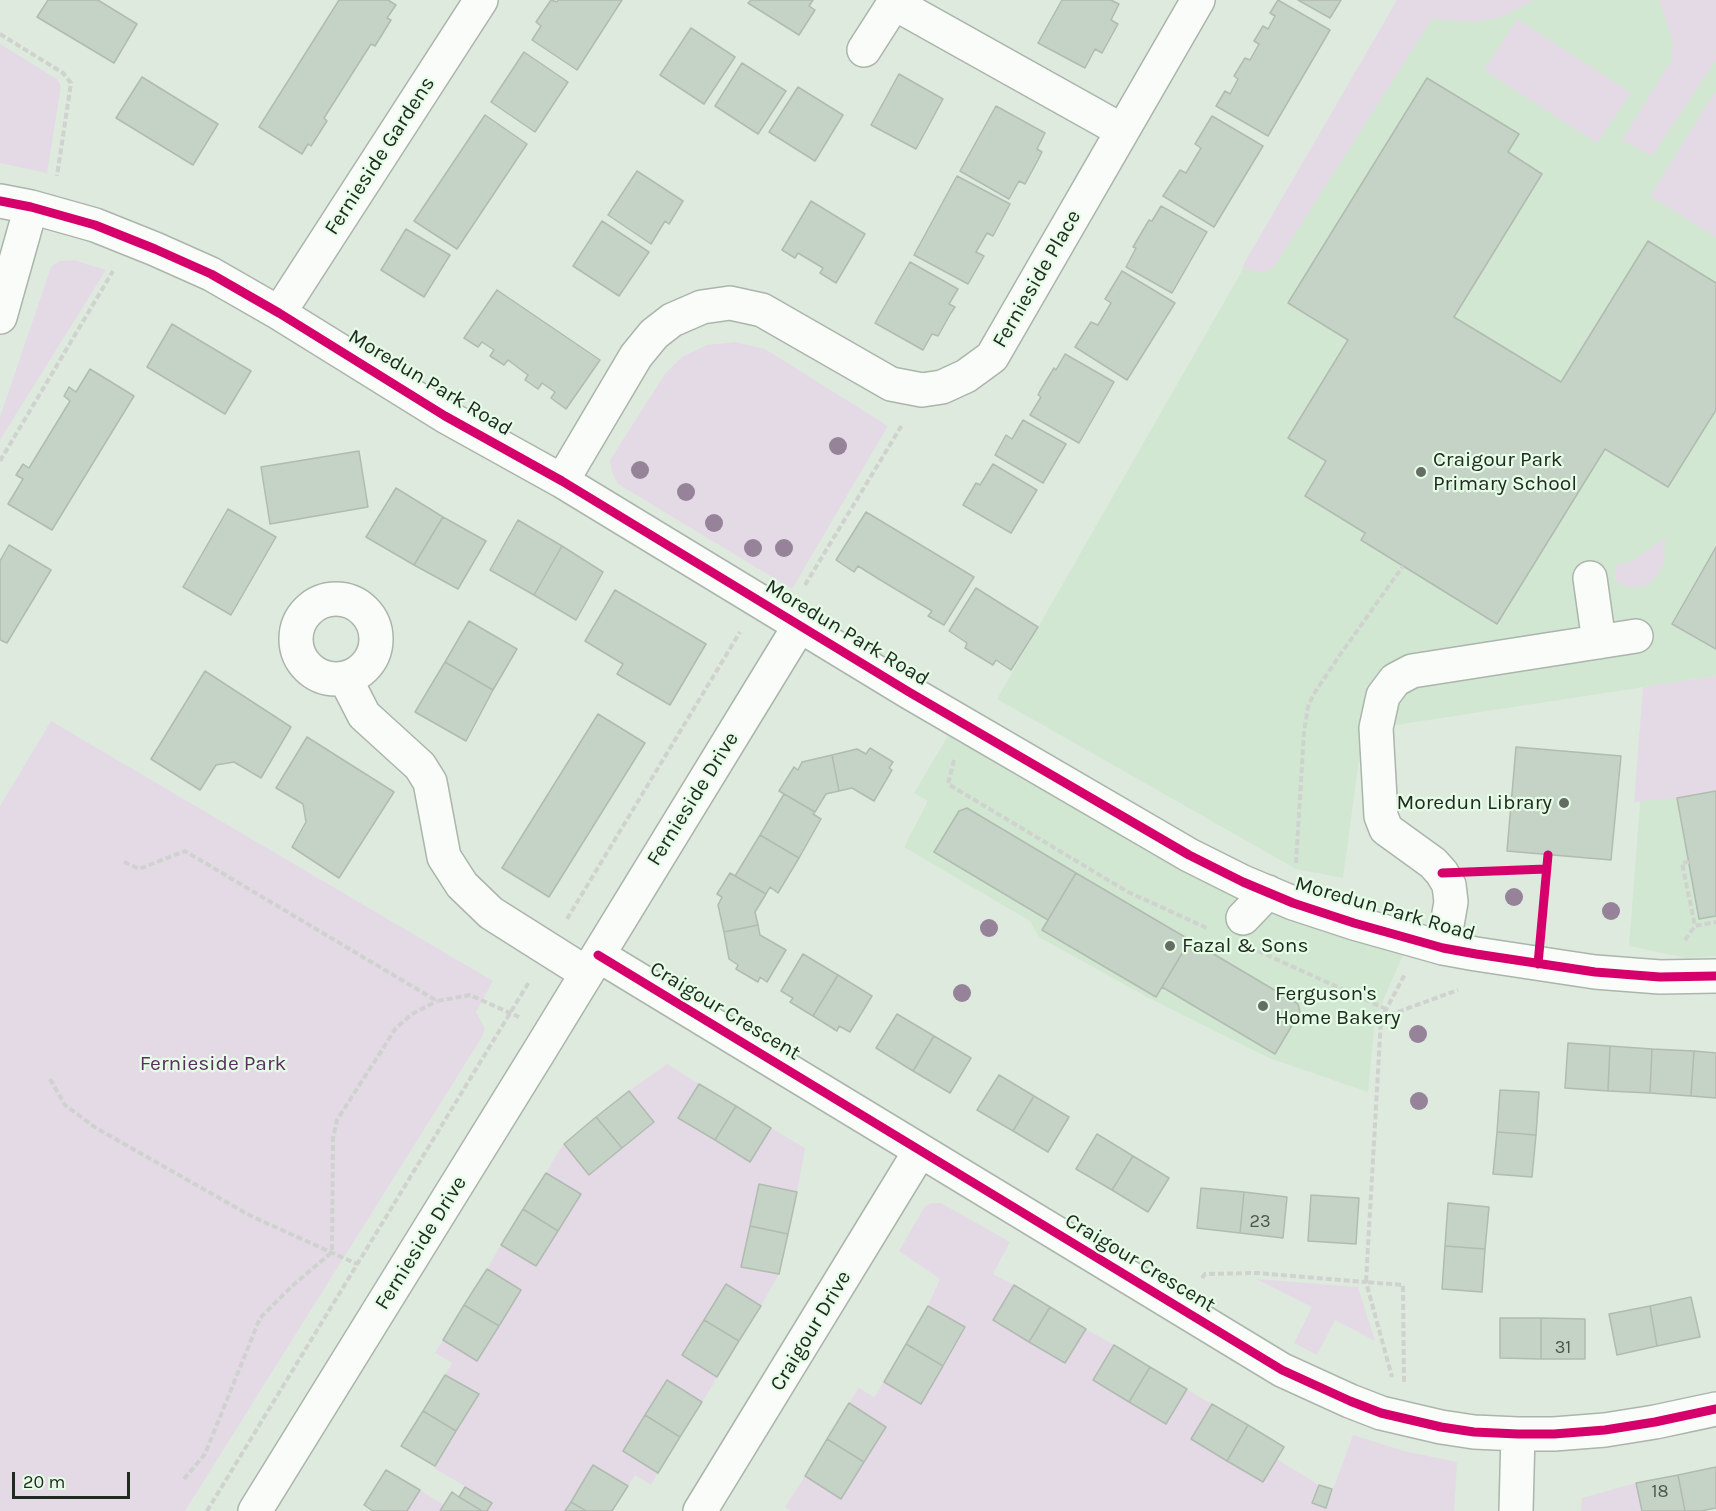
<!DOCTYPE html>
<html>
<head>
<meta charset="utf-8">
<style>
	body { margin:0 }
	#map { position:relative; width:1716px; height:1511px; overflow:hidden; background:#deeade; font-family:Karla,sans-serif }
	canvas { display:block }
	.scale { position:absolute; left:12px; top:1472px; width:118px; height:27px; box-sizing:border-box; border:3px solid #212a21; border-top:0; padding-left:8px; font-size:18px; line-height:21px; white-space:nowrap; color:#212a21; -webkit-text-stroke:4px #e5fde6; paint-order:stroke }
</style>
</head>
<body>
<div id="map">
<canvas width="1716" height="1511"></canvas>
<div class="scale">20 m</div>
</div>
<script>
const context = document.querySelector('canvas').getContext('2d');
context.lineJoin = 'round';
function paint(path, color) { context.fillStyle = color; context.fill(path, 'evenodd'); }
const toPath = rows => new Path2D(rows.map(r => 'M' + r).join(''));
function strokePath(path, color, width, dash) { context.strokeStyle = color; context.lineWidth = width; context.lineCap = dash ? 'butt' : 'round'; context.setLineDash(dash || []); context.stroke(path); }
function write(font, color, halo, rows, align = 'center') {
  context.font = font + ' Karla,sans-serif'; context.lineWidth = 4.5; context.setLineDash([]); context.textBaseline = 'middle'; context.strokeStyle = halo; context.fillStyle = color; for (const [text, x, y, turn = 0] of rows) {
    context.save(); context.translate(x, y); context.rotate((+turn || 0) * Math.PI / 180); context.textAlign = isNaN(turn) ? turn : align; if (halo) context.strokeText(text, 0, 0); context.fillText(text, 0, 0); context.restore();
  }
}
paint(toPath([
	[1416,0,1716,0,1716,676,1363,730,1343,878,1296,869,997,699,1366,54,1377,59],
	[949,734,1137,844,1244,895,1405,950,1375,1019,1368,1092,1269,1058,1149,998,1039,937,1030,921,904,847,928,801,914,793],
	[1716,738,1716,956,1687,958,1629,946,1644,751]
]), '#d1e7d2');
paint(toPath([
	[1397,0,1533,0,1502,17,1473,22,1432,19,1273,268,1259,273,1242,267],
	[1659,0,1716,0,1716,60,1652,156,1622,140,1671,61,1673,42],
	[1517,19,1631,93,1597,143,1484,70],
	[0,44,57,79,61,86,47,173,0,163],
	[1716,90,1716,237,1650,196],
	[74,260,106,270,0,440,0,417,51,267,59,261],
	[735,342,765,349,888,426,792,589,618,484,612,472,610,460,665,374,682,357,707,345],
	[1665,538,1664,564,1652,582,1642,587,1629,587,1616,582,1615,566,1632,561],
	[1716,676,1716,791,1677,798,1634,802,1643,687],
	[51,721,493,981,476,1012,485,1028,482,1037,185,1511,0,1511,0,806],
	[667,1064,699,1084,678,1119,749,1162,771,1128,805,1148,797,1192,759,1184,741,1266,779,1274,761,1306,725,1284,682,1355,717,1377,711,1388,702,1402,666,1380,623,1451,658,1473,651,1485,635,1475,628,1486,593,1465,565,1511,487,1511,492,1502,434,1468,478,1395,445,1375,452,1363,435,1353,443,1340,477,1361,521,1290,487,1269,501,1245,536,1266,580,1195,546,1173,555,1157,564,1144,590,1175,654,1122,629,1091],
	[931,1203,941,1203,1010,1242,993,1274,1014,1285,993,1321,1065,1363,1086,1329,1114,1345,1093,1380,1165,1424,1187,1389,1201,1398,1212,1404,1191,1439,1262,1482,1277,1459,1319,1485,1312,1503,1326,1508,1353,1435,1404,1451,1457,1462,1454,1511,791,1511,785,1507,805,1476,842,1498,886,1427,849,1403,859,1388,874,1397,884,1382,921,1404,965,1327,928,1306,940,1279,899,1251,925,1206],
	[1256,1279,1358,1287,1375,1341,1335,1320,1317,1355,1294,1343,1312,1307],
	[1636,1483,1642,1511,1581,1511,1582,1498],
	[420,1490,444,1505,440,1511,407,1511]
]), '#e4dae6');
const building = toPath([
	[48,0,98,0,137,24,114,63,37,17,48,0],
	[339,0,388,0,396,5,387,18,391,20,375,46,371,44,324,118,327,121,311,146,308,144,302,154,259,127,339,0],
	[551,0,557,2,558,0,622,0,577,70,532,40,541,26,536,22,551,0],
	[751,0,813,0,809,6,815,10,799,35,748,3,751,0],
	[1062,0,1111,0,1119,4,1111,20,1118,24,1102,53,1095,49,1085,68,1038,43,1062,0],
	[1278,0,1330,30,1268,136,1216,106,1225,91,1230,94,1238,79,1234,76,1245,58,1250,60,1259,44,1254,41,1263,26,1268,29,1275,16,1270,13,1278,0],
	[1298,0,1341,0,1330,18,1298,0],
	[691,28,735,57,704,104,660,75,691,28],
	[524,52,568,82,535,132,491,102,524,52],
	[742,63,786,91,758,134,715,106,742,63],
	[899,74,943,99,916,149,871,125,899,74],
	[142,77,218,124,193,165,116,118,142,77],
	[1427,78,1519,134,1508,152,1542,174,1454,317,1561,382,1648,241,1716,283,1716,410,1668,487,1605,449,1497,624,1361,540,1365,533,1305,496,1326,461,1288,438,1348,340,1288,303,1427,78],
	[798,87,843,115,815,161,769,132,798,87],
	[996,106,1045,133,1037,149,1042,152,1038,160,1025,184,1019,181,1009,199,960,171,996,106],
	[485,115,527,144,457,249,414,221,485,115],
	[1212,116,1263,146,1214,227,1163,196,1180,170,1186,173,1201,148,1195,144,1212,116],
	[637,171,683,201,669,224,665,221,651,244,608,215,637,171],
	[957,176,1010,204,993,236,987,233,976,252,984,256,968,284,914,255,957,176],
	[811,201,865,234,836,283,820,273,823,268,798,253,795,258,782,250,811,201],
	[1161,206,1207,232,1172,293,1126,267,1136,248,1133,247,1149,220,1152,221,1161,206],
	[602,221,649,252,619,296,573,266,602,221],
	[406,229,450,255,424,297,381,270,406,229],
	[910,262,958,289,949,304,955,307,951,313,938,336,932,334,923,350,875,323,910,262],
	[1122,271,1175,303,1127,380,1075,347,1091,322,1098,325,1111,303,1105,299,1122,271],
	[497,290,600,360,566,409,551,398,555,392,542,383,538,389,525,380,528,375,508,360,504,365,490,356,494,350,482,342,478,347,464,338,497,290],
	[172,324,251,371,225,414,147,367,172,324],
	[1065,354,1114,382,1079,443,1030,415,1041,397,1038,395,1040,391,1054,368,1056,370,1065,354],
	[90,369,134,396,52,530,8,504,23,479,16,475,23,464,29,468,70,401,64,396,69,387,76,392,90,369],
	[1023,420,1066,444,1043,483,995,455,1006,435,1012,439,1023,420],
	[359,451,368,507,270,524,261,467,359,451],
	[993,464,1037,490,1011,533,963,505,976,483,980,485,993,464],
	[396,488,443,517,414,565,366,537,396,488],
	[228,509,276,537,231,615,183,587,228,509],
	[866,512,974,577,944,625,928,616,932,611,882,581,858,566,854,572,836,560,866,512],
	[443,517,486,541,458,589,414,565,443,517],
	[518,520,562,546,534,595,490,570,518,520],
	[9,545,51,570,7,643,0,640,0,561,9,545],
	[562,546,603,572,576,620,534,595,562,546],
	[1716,547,1716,649,1672,624,1716,547],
	[976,588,1038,627,1011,670,996,660,993,665,965,648,967,643,949,631,976,588],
	[615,590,706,644,670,705,617,674,623,664,585,641,615,590],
	[469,621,517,649,493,690,445,662,469,621],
	[445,662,493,690,466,741,415,712,445,662],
	[205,671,291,727,261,778,234,762,216,765,200,790,151,759,205,671],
	[598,714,645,743,549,897,502,868,598,714],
	[307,737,394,792,339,878,292,847,306,822,303,804,276,788,307,737],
	[1516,747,1621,756,1611,860,1507,851,1516,747],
	[870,748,893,762,889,768,892,770,874,801,852,788,839,791,832,755,857,749,866,754,870,748],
	[832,755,839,791,826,794,815,812,779,791,794,767,798,770,802,762,832,755],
	[1716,791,1716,916,1699,919,1677,798,1716,791],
	[784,794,815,812,813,814,821,819,799,858,760,835,784,794],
	[967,808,1076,873,1048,920,934,852,959,811,967,808],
	[760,835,799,858,778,893,770,887,766,894,735,876,760,835],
	[730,873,766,894,755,912,758,925,724,932,718,905,722,897,717,894,730,873],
	[1076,873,1190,940,1156,997,1042,930,1076,873],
	[758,925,760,935,786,950,767,982,760,977,758,982,736,969,738,965,729,959,724,932,758,925],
	[1190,940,1298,1004,1300,1012,1275,1054,1162,987,1190,940],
	[803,954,838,975,813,1016,790,1002,793,998,781,991,803,954],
	[838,975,872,996,850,1032,839,1026,837,1031,813,1016,838,975],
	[897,1014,934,1036,913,1071,876,1048,897,1014],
	[934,1036,971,1058,950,1093,913,1071,934,1036],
	[1568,1043,1610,1046,1608,1091,1565,1088,1568,1043],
	[1610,1046,1652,1049,1650,1093,1608,1091,1610,1046],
	[1652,1049,1694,1051,1691,1096,1650,1093,1652,1049],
	[1694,1051,1716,1053,1716,1098,1691,1096,1694,1051],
	[999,1075,1034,1096,1013,1131,977,1110,999,1075],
	[699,1084,736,1106,715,1140,678,1118,699,1084],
	[1500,1090,1539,1092,1536,1135,1497,1132,1500,1090],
	[629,1091,654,1122,622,1148,596,1117,629,1091],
	[1034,1096,1069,1117,1048,1152,1013,1131,1034,1096],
	[736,1106,771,1128,750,1162,715,1140,736,1106],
	[596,1117,622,1148,589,1175,564,1144,596,1117],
	[1497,1132,1536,1135,1532,1177,1493,1174,1497,1132],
	[1097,1134,1133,1156,1112,1190,1076,1169,1097,1134],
	[1133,1156,1169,1178,1148,1212,1112,1190,1133,1156],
	[546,1173,581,1194,558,1231,523,1209,546,1173],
	[759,1184,797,1192,788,1234,750,1226,759,1184],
	[1201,1188,1244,1192,1240,1233,1197,1228,1201,1188],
	[1244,1192,1287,1197,1283,1238,1240,1233,1244,1192],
	[1311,1195,1359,1198,1356,1244,1308,1241,1311,1195],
	[1448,1203,1489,1207,1485,1249,1445,1246,1448,1203],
	[523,1209,558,1231,536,1266,501,1245,523,1209],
	[750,1226,788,1234,779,1274,741,1267,750,1226],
	[1445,1246,1485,1249,1482,1292,1442,1289,1445,1246],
	[487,1269,521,1290,499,1326,464,1305,487,1269],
	[726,1284,761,1306,739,1341,704,1320,726,1284],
	[1014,1285,1050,1307,1029,1342,993,1320,1014,1285],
	[1691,1297,1700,1337,1657,1346,1650,1306,1691,1297],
	[464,1305,499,1326,477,1361,443,1340,464,1305],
	[928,1306,965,1327,943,1366,906,1344,928,1306],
	[1650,1306,1657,1346,1617,1355,1609,1314,1650,1306],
	[1050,1307,1086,1329,1065,1363,1029,1342,1050,1307],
	[1500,1318,1541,1318,1541,1359,1500,1358,1500,1318],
	[1541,1318,1585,1319,1585,1359,1541,1359,1541,1318],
	[704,1320,739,1341,717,1377,682,1355,704,1320],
	[906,1344,943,1366,921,1404,884,1382,906,1344],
	[1114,1345,1150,1367,1129,1402,1093,1380,1114,1345],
	[1150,1367,1187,1389,1166,1424,1129,1402,1150,1367],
	[445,1375,479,1394,456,1431,423,1411,445,1375],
	[667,1380,702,1402,680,1437,645,1415,667,1380],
	[849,1403,886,1427,864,1462,827,1439,849,1403],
	[1212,1404,1248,1425,1227,1461,1191,1439,1212,1404],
	[423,1411,456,1431,435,1466,401,1446,423,1411],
	[645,1415,680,1437,658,1473,623,1451,645,1415],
	[1248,1425,1284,1447,1263,1482,1227,1461,1248,1425],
	[827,1439,864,1462,841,1499,805,1476,827,1439],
	[593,1465,628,1486,612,1511,586,1511,571,1502,593,1465],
	[1716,1467,1716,1508,1701,1511,1685,1511,1678,1475,1716,1467],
	[386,1470,420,1490,407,1511,373,1511,364,1505,386,1470],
	[1678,1475,1685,1511,1642,1511,1636,1483,1678,1475],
	[1319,1485,1332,1489,1326,1508,1312,1503,1319,1485],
	[465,1487,492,1503,487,1511,482,1511,459,1497,465,1487],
	[452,1492,459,1497,482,1511,440,1511,452,1492],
	[571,1502,586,1511,565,1511,571,1502]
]);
paint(building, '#c5d2c6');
strokePath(building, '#b1bbb1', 1.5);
const minor = toPath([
	[894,3,1121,130],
	[864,50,896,0],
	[0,201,31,207,95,225,155,249,211,274,279,313,445,416,562,481,909,692,1189,855,1243,882,1293,903,1354,923,1443,948,1476,954,1595,972,1660,977,1716,976],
	[279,313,481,0],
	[0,317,31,207],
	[562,481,636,356,654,334,672,320,702,307,730,303,762,310,891,384,922,390,942,387,966,376,992,357,1198,0],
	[1590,578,1599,642],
	'296 639a40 40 0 1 1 80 0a40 40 0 1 1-80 0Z',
	[345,678,364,715,420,766,430,782,444,857,462,885,491,913,586,973],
	[1243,918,1268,892],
	[1443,948,1451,902,1449,885,1442,873,1433,863,1386,829,1381,816,1376,728,1383,696,1395,680,1412,671,1636,636],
	[598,955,1282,1370,1350,1401,1381,1413,1441,1427,1474,1432,1518,1434,1554,1434,1605,1430,1655,1422,1716,1409],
	[255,1511,540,1050,800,625],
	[700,1511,920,1151],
	[1516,1511,1518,1434]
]);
strokePath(minor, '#abb5ab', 36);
strokePath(toPath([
	[0,34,63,73,71,83,57,176],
	[0,461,113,271],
	[805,585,902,425],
	[954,760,948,784,1128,892,1207,928],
	[124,862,139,869,185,851,437,1001,470,995,519,1017],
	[1689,862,1682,863,1695,926],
	[1296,863,1304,732,1308,707,1313,695,1342,652,1403,566],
	[567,919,740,632],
	[1685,940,1695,926,1716,922],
	[1258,951,1386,1009],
	[1381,1018,1458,990],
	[50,1079,65,1105,96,1128,251,1216,357,1264],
	[1202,1278,1205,1274,1256,1273,1366,1282,1392,1377],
	[1404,1382,1403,1285,1366,1282,1381,1019,1405,974],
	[184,1479,205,1454,260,1318,291,1287,332,1252,333,1138,337,1120,396,1028,412,1014,437,1001],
	[207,1511,529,982]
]), '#cfd2cf', 4, [6, 3]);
strokePath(minor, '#fafcfa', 33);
strokePath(toPath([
	[0,201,31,207,95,225,155,249,211,274,279,313,445,416,562,481,909,692,1189,855,1243,882,1293,903,1354,923,1443,948,1476,954,1595,972,1660,977,1716,976],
	[1442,873,1546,869],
	[598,955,1282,1370,1350,1401,1381,1413,1441,1427,1474,1432,1518,1434,1554,1434,1605,1430,1655,1422,1716,1409],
	[1538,964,1548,855]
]), '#d6006c', 9);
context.fillStyle = '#968399';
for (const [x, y] of [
	[838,446],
	[640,470],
	[686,492],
	[714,523],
	[753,548],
	[784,548],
	[1514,897],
	[1611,911],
	[989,928],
	[962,993],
	[1418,1034],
	[1419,1101]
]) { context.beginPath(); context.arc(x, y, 9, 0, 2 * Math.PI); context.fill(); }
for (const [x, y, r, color] of [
	[1421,472,6,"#636d63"],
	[1564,803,6,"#636d63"],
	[1170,946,6,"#636d63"],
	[1263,1006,6,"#636d63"]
]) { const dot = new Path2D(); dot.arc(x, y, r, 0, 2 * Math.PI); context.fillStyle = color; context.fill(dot); strokePath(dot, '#e5fde6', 2); }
write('18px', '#4b554b', null, [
	["23",1260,1222],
	["31",1563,1348],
	["18",1660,1492]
]);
write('21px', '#212a21', '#e5fde6', [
	["Fernieside Gardens",380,156,-57],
	["Fernieside Place",1037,279,-60],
	["Moredun Park Road",430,383,31],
	["Moredun Park Road",847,633,31],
	["Fernieside Drive",693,799,-58],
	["Moredun Park Road",1385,909,16],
	["Craigour Crescent",725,1011,31],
	["Fernieside Drive",421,1243,-58],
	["Craigour Crescent",1140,1263,31],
	["Craigour Drive",811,1331,-59]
]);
write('21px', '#212a21', '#e5fde6', [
	["Craigour Park",1433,460],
	["Primary School",1433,484],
	["Moredun Library",1552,803,"right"],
	["Fazal & Sons",1182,946],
	["Ferguson's",1275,994],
	["Home Bakery",1275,1018]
], 'left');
write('21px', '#5b2e60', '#e5fde6', [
	["Fernieside Park",213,1064]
]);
</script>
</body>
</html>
